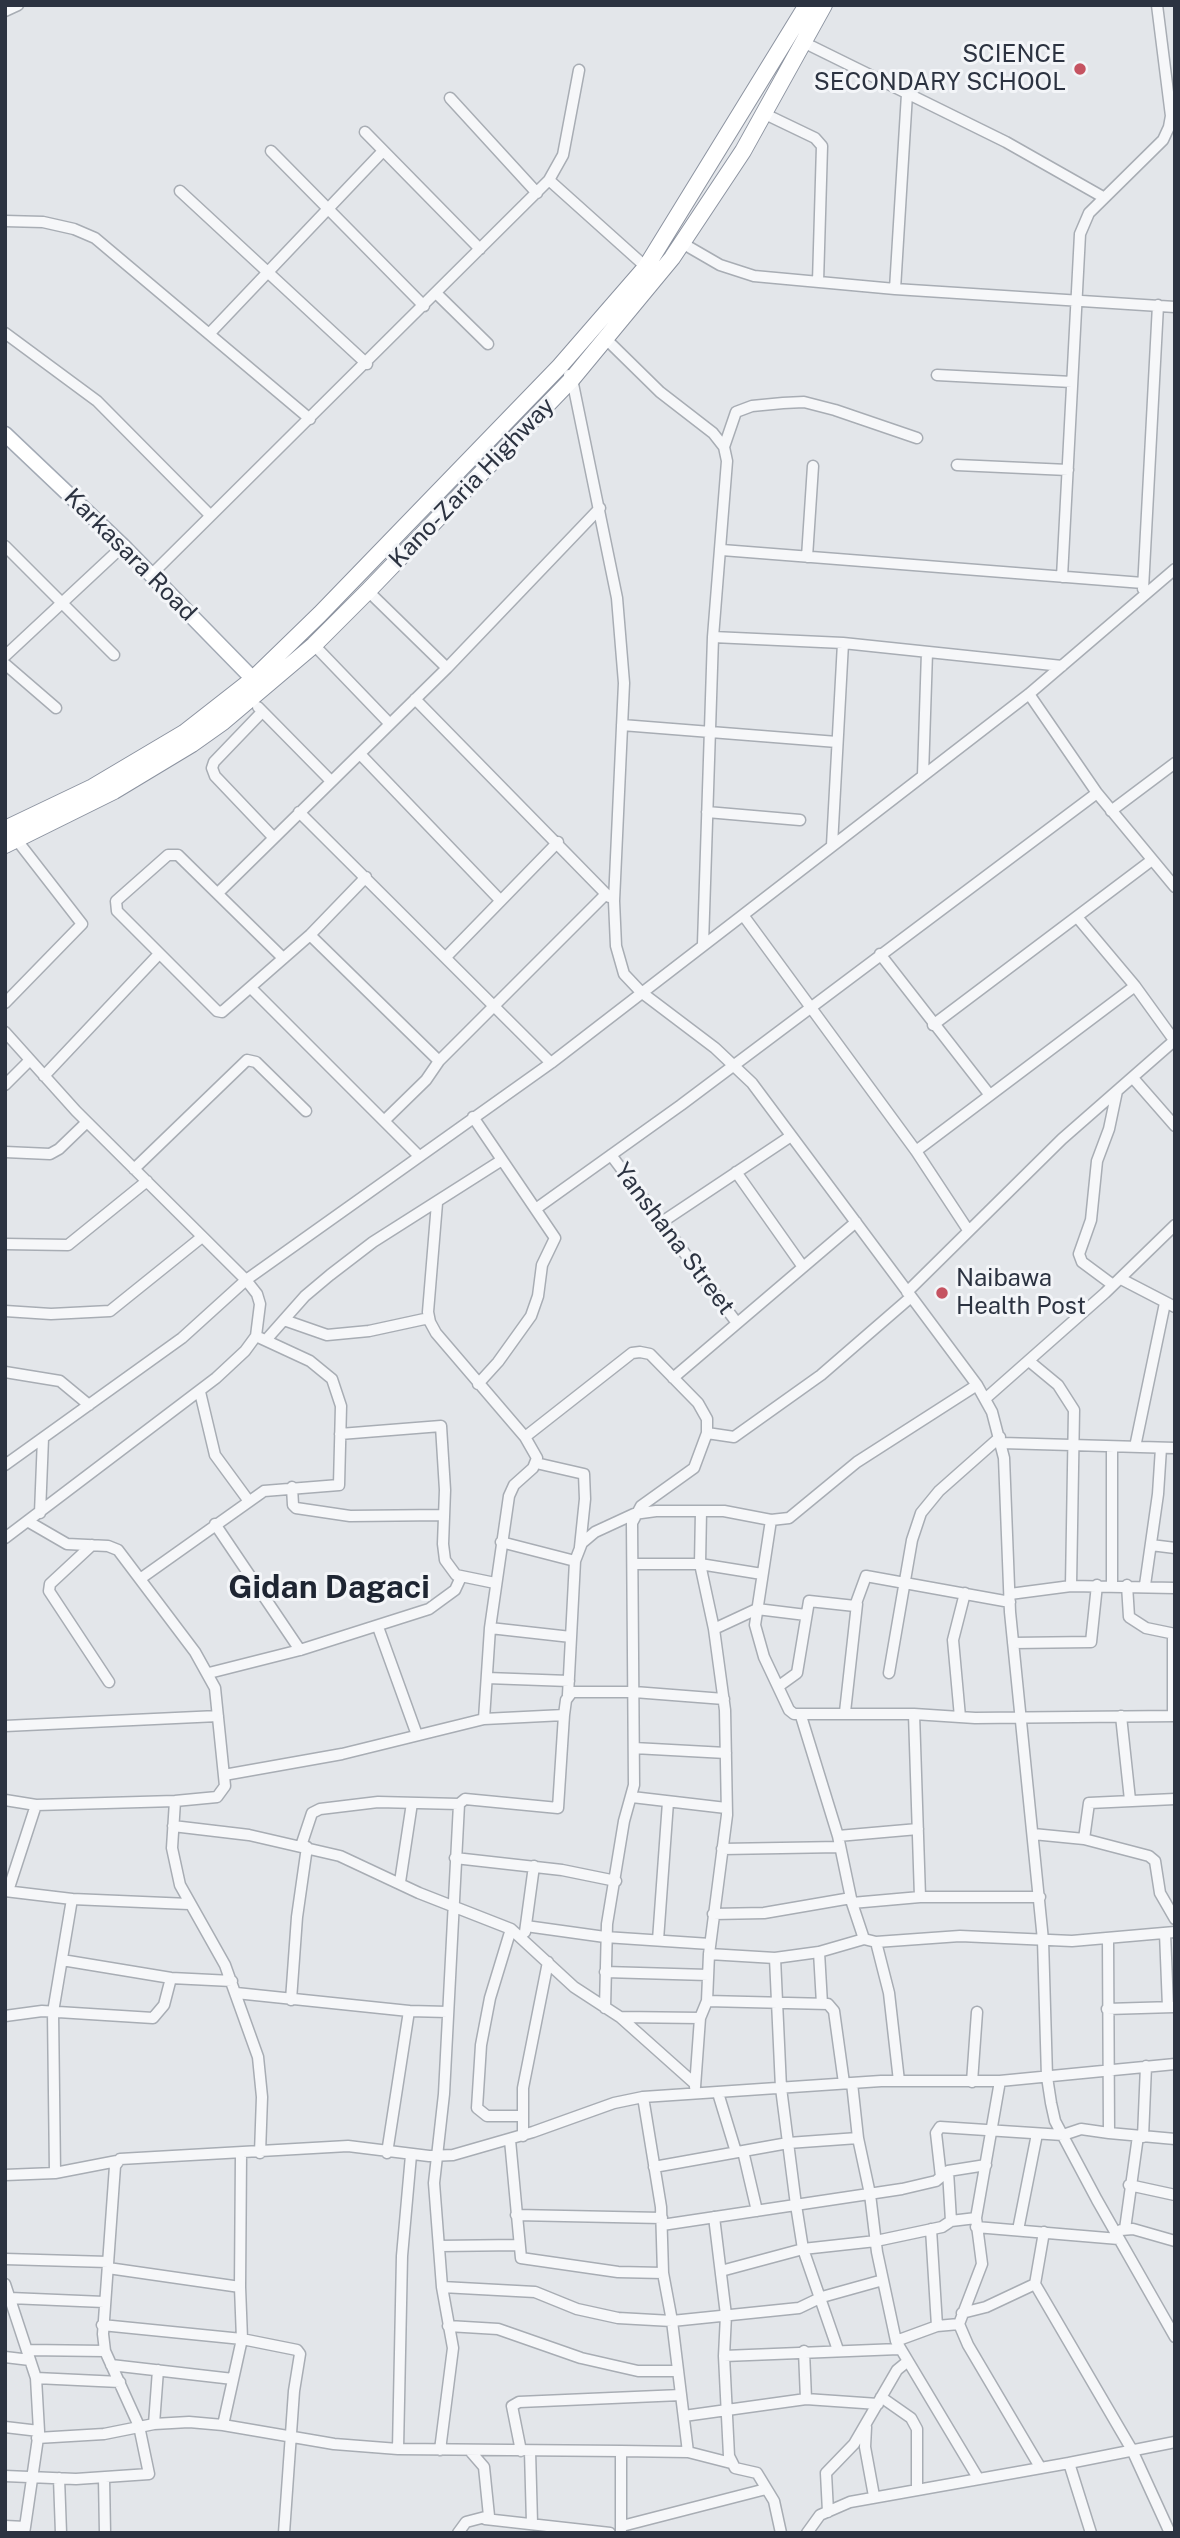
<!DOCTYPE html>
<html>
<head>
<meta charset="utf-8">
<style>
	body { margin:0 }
	#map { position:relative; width:1180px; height:2538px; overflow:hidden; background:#e3e6ea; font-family:"Public Sans",sans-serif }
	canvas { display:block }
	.frame { position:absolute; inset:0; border:7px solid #2c3341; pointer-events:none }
</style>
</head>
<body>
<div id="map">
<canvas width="1180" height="2538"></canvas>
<div class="frame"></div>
</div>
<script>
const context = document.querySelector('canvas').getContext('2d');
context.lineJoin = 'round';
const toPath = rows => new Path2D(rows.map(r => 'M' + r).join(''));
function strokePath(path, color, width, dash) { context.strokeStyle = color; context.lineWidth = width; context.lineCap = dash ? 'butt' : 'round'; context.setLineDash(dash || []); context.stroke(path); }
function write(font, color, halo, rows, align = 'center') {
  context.font = font + ' "Public Sans",sans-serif'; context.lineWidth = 6; context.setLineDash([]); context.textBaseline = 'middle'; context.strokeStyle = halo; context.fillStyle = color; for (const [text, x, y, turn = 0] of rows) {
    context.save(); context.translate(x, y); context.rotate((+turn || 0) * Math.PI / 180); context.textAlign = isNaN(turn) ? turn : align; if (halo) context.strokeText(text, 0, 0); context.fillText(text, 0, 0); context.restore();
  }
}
const minor = toPath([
	[5,11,18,5],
	[805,43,1006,142,1103,197],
	[450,98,537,193],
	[765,114,815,138,822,146,818,282],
	[365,132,480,249],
	[271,151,424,306],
	[549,180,646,267],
	[180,191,367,364],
	[5,221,43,222,74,229,95,238,310,419],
	[682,243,720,265,754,276,895,289,1175,307],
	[895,289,907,94],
	[437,294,488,344],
	[5,333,97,401,210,515],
	[210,333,383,151],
	[607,340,660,392,713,433,724,447,727,461,713,637,703,944],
	[569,375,572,379,617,598,624,683,614,901,616,946,624,974,641,992,715,1048,752,1083,977,1385,992,1412,1004,1458,1010,1612,1043,1940,1047,2077,1051,2103,1055,2121,1097,2200,1175,2337],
	[937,375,1072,382],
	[724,447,736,412,752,406,783,403,804,402,835,410,917,438],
	[957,465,1068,470],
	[5,546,114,655],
	[722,550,1143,583],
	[807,557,813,466],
	[151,575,549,180,563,155,579,70],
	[1062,577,1080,234,1089,213,1163,140,1169,127,1171,116,1157,5],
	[1143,589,1158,305],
	[368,591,447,668],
	[713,637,843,643,1062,666],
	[314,645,390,724],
	[5,656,123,546],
	[5,664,56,708],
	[1029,694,1097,793,1175,887],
	[415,699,609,897],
	[258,707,331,781],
	[262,712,214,762,212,768,215,776,274,838],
	[622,725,837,742],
	[360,754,500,900],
	[923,775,927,652],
	[1111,811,1175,763],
	[299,812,551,1063],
	[707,812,800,820],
	[832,845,843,643],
	[218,893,447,668,600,508],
	[743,915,916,1151,968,1230],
	[1077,917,1135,986,1174,1040],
	[310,935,439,1061],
	[880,954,989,1094],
	[446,957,558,842],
	[283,958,178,855,168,855,116,901,117,911,217,1011,222,1012,310,935,366,877],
	[251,988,418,1155],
	[5,1003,82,924,16,839],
	[933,1025,1152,860],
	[5,1032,76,1111,246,1280,257,1294,260,1304,256,1336,245,1351,216,1378,5,1538],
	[44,1076,159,954],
	[1133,1078,1175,1126],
	[5,1085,30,1060],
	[473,1117,555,1238,542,1265,538,1296,531,1316,498,1362,478,1384],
	[385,1120,426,1080,439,1061,606,894],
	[916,1151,1135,986],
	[5,1152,50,1154,59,1149,87,1122],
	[611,1155,737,1323],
	[134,1169,247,1060,256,1062,306,1111],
	[736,1172,803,1267],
	[437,1203,428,1312,430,1322,436,1333,525,1437,537,1458,533,1468,514,1485,509,1496,490,1628,484,1719],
	[537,1208,681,1105,1097,793],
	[662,1222,791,1136],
	[5,1244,68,1245,147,1181],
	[1121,1279,1175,1307],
	[1113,1285,1082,1262,1079,1254,1091,1220,1097,1161,1109,1129,1117,1091],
	[907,1292,1062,1139,1175,1040],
	[5,1311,51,1314,110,1311,202,1237],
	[284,1320,327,1335,369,1331,429,1318],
	[266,1340,305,1296,330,1275,373,1242,502,1160],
	[1029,1361,1058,1385,1074,1410,1071,1586],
	[5,1372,60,1381,89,1405],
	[673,1378,856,1222],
	[200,1392,215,1455,248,1500],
	[985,1399,1105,1293,1175,1225],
	[707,1433,734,1437,821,1375,911,1297],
	[340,1434,441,1426,445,1490,443,1544,445,1560,456,1575,495,1583],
	[525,1437,632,1353,640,1352,650,1354,698,1403,707,1419,707,1433,694,1468,641,1506,632,1523,634,1785,624,1821,607,1924,605,2008],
	[1002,1443,1175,1448],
	[1135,1447,1165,1303],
	[536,1463,584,1474,585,1499,580,1547],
	[5,1465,182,1338,246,1280,551,1063,743,915,1029,694,1175,569],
	[292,1487,293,1505,296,1508,350,1516,443,1515],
	[40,1513,43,1438],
	[771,1520,755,1625,764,1657,789,1710,794,1714,914,1714,975,1718,1175,1716],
	[215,1524,300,1650],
	[501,1542,575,1561],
	[92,1545,50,1584,49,1591,109,1682],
	[1151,1545,1175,1548],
	[633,1564,700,1564,762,1574],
	[140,1579,264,1491,339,1485,341,1406,332,1379,310,1361,256,1336],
	[1112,1585,1112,1447],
	[1127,1585,1129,1617,1146,1628,1175,1634],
	[1145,1585,1158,1494,1161,1448],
	[1010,1594,1071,1586,1175,1588],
	[378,1627,417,1735],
	[490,1628,571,1637],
	[714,1629,757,1609,806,1615],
	[1013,1643,1091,1642,1097,1585],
	[209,1673,300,1650,429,1609,455,1590,461,1577],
	[889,1673,912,1540,921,1513,939,1491,1000,1437],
	[487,1678,569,1681],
	[779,1686,797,1673,809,1601,855,1606,866,1576,1010,1602],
	[568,1695,575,1561,582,1543,595,1532,634,1514,656,1511,724,1511,771,1520,789,1518,857,1462,977,1385],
	[845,1712,857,1604],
	[914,1714,920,1897],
	[801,1716,838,1836,852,1903,864,1939,876,1942,889,1993,899,2081],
	[1121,1716,1130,1800],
	[1173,1716,1173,1634],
	[960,1717,953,1640,965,1593],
	[5,1726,218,1716],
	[634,1748,726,1753],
	[224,1775,342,1754,484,1719,564,1715],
	[632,1797,726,1808],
	[5,1800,36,1805,175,1801,217,1797,225,1786,215,1688,195,1652,118,1550,108,1546,67,1544,29,1522],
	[175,1801,172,1848,180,1885,225,1965,258,2057,262,2097,260,2153],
	[173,1826,249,1835,340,1856,419,1893,511,1929,574,1987,620,2017,694,2083],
	[1033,1834,1084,1839,1149,1856,1155,1861,1160,1893,1175,1919],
	[838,1836,918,1829],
	[1084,1839,1089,1803,1175,1799],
	[301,1846,312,1813,320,1809,378,1802,459,1804,465,1799,558,1808,564,1715,566,1700,572,1692,634,1692,724,1699],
	[722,1849,840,1847],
	[455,1858,562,1870,616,1881],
	[400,1882,412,1803],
	[5,1891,72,1899,189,1904],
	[8,1891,36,1805],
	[852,1903,920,1897,1040,1897],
	[713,1914,764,1913,851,1898],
	[526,1926,605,1937,710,1944],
	[511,1929,490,1998,481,2045,477,2108,487,2116,523,2116],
	[525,1932,534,1866],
	[1165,1933,1168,2007],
	[1108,1938,1109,2133,1175,2139],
	[658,1940,668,1802],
	[876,1942,960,1936,1072,1941,1175,1932],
	[819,1952,822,2004],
	[709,1954,775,1958,819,1952,864,1939],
	[775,1958,781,2088,796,2205,803,2249,838,2350],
	[62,1960,171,1978,232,1981],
	[605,1972,708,1975],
	[236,1993,409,2011,448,2012],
	[291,2000,297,1917,307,1847],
	[707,2001,828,2004,834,2011,844,2083],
	[1107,2009,1174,2007],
	[5,2016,42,2011,153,2018,164,2005,171,1978],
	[620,2017,700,2018],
	[1000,2081,976,2218,982,2264,959,2324,968,2345,1040,2467],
	[972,2082,977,2012],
	[852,2083,858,2138,870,2194,877,2252,896,2341,978,2478],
	[695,2087,700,2018,707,2001,709,1954,727,1815,725,1710,714,1629,700,1564,701,1511],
	[718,2093,736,2152],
	[523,2136,523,2088,548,1962],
	[1143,2137,1146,2066],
	[510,2140,521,2258,618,2272,663,2273],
	[743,2151,757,2211],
	[387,2153,409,2011],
	[654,2167,788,2143,858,2138],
	[948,2171,951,2221],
	[55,2173,53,2012,72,1899],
	[5,2175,55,2173,117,2161],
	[941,2177,936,2133,940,2127,1063,2135,1081,2129,1109,2133],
	[1129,2185,1175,2195],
	[516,2215,662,2218],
	[714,2217,726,2315,724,2356,729,2456,735,2468,757,2473,774,2501,781,2533],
	[662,2225,902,2189,936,2181,948,2171,986,2165],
	[976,2227,1119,2239],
	[931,2229,937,2326],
	[1125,2229,1138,2136],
	[1018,2230,1037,2134],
	[1121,2230,1133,2229,1175,2241],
	[1044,2232,1035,2284,1132,2450,1170,2533],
	[439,2246,518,2245],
	[5,2259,108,2262],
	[108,2268,240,2287,242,2339,297,2350,300,2354,294,2391,284,2533],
	[721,2271,803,2249,876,2241,942,2227,951,2221,976,2218],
	[5,2284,36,2378,39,2431,25,2527],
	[240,2287,241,2154],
	[442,2287,535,2292,577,2309,618,2318,672,2321,799,2308,822,2297,883,2280],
	[10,2298,104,2302],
	[962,2313,986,2307,1035,2284],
	[102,2325,242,2339,223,2425],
	[448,2326,498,2329,581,2358,638,2371,678,2371],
	[896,2341,937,2326,959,2324],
	[27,2350,105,2351],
	[804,2351,806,2399,878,2404],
	[724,2356,899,2349],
	[5,2357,30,2360],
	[111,2365,233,2379],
	[36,2378,120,2382],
	[881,2397,911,2418,917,2429,917,2488],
	[684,2416,806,2399],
	[154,2424,158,2370],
	[5,2427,39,2431],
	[866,2427,865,2447,874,2496],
	[37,2438,104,2434,154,2424,189,2422,223,2425,334,2444,398,2449,621,2451,621,2533],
	[398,2449,402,2256,411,2155],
	[440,2450,453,2348,442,2287,434,2183,444,2094,459,1804],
	[521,2451,512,2406,519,2402,681,2395],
	[530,2451,532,2523],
	[621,2451,688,2452,672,2321,663,2273,661,2207,643,2097],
	[688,2452,731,2463],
	[1069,2463,1175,2442],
	[5,2476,76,2479,149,2474,139,2426,105,2351,103,2334,115,2166,120,2159,348,2146,429,2156,453,2155,533,2132,614,2103,643,2097,881,2081,1000,2081,1175,2064],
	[59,2478,61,2533],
	[104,2478,105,2533],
	[828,2512,826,2473,854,2444,897,2370,908,2361],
	[485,2519,610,2533],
	[5,2526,25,2527,24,2533],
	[622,2526,766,2489],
	[458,2533,466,2522,489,2516,484,2467,471,2452],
	[807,2533,820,2515,850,2502,1069,2463,1091,2533]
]);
const major = toPath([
	[5,434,123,546,253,679]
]);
const highway = toPath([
	[5,829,93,787,184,733,253,679,320,614,560,366,646,267,807,5],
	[5,845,114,791,192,744,223,722,314,645,368,591,572,379,672,258,743,151,824,5]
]);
strokePath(minor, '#a8adb4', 13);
strokePath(major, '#a3aab5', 17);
strokePath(highway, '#8c93a0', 18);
strokePath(minor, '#f6f7f9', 10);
strokePath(major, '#fff', 14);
strokePath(highway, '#fff', 16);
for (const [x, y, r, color] of [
	[1080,69,7,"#c55361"],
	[942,1293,7,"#c55361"]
]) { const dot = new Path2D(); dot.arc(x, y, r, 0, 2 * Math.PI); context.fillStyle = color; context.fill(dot); strokePath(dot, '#f3f5f8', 2.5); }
write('24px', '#2c3341', '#f3f5f8', [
	["SCIENCE",1066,55],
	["SECONDARY SCHOOL",1066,83],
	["Naibawa",956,1279,"left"],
	["Health Post",956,1307,"left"]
], 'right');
write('24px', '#2c3341', '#f3f5f8', [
	["Kano-Zaria Highway",472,483,-46],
	["Karkasara Road",130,555,45],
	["Yanshana Street",674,1239,53]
]);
write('bold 32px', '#1e2532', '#f3f5f8', [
	["Gidan Dagaci",329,1588]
]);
</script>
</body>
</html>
